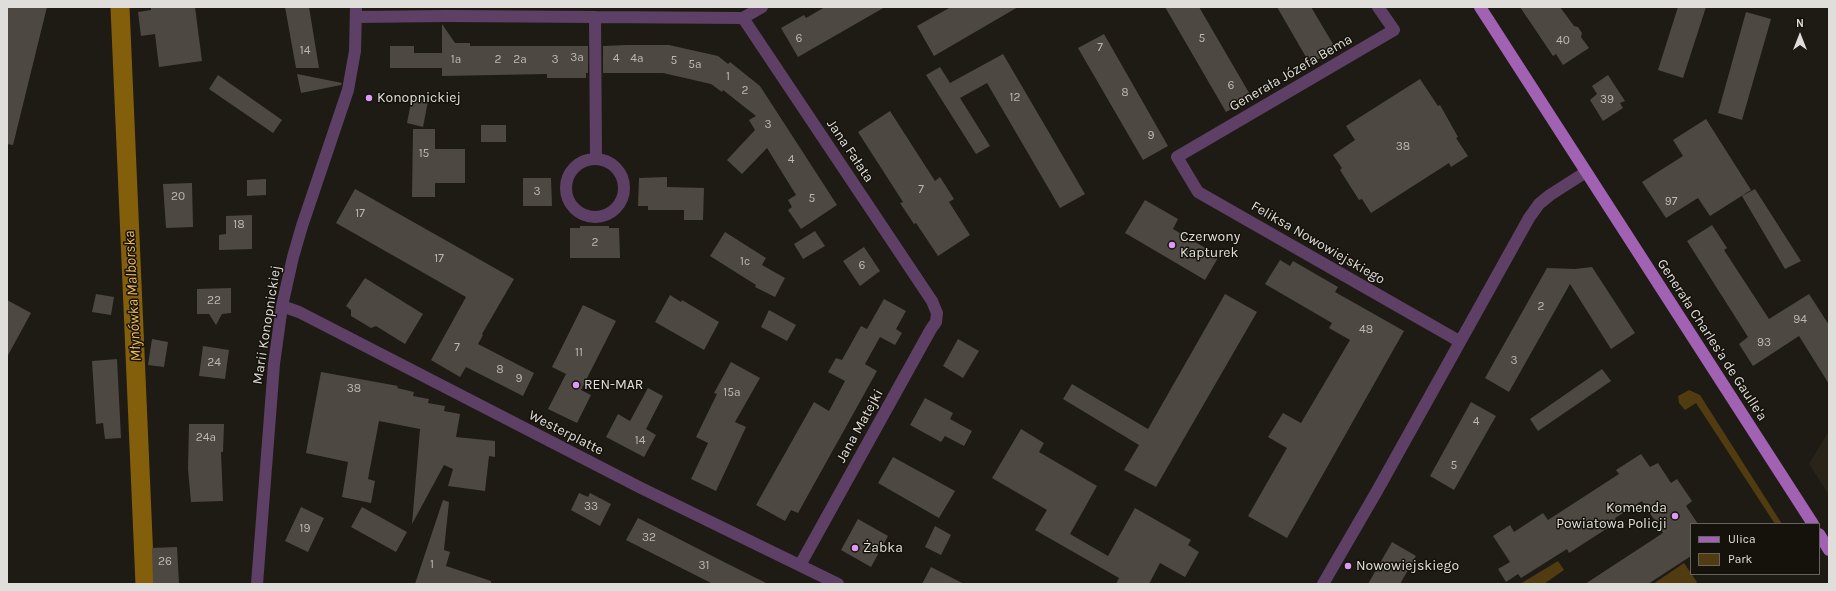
<!DOCTYPE html>
<html>
<head>
<meta charset="utf-8">
<style>
	body { margin:0 }
	#map { position:relative; width:1836px; height:591px; overflow:hidden; background:#1e1b14; font-family:Karla,sans-serif }
	canvas { display:block }
	.frame { position:absolute; inset:0; border:8px solid #e0deda; pointer-events:none }
	.legend { position:absolute; left:1690px; top:523px; width:130px; height:52px; box-sizing:border-box; background:#15120c; border:1px solid #66645e; margin:0; padding:5px 7px; list-style:none; font-size:12px; color:#e0deda }
	.legend li { display:flex; align-items:center; gap:8px; height:20px }
	.legend b { width:20px; border:1px solid #66645e }
	.north { position:absolute; left:1780px; top:16px; width:40px; height:40px; -webkit-text-stroke:3px #15120c; paint-order:stroke; rotate:0deg; font-size:11px; font-weight:700; line-height:16px; text-align:center; color:#e0deda }
	.north::after { content:''; display:block; margin:auto; width:14px; height:18px; background:#e0deda; clip-path:polygon(50% 0,100% 100%,50% 72%,0 100%) }
</style>
</head>
<body>
<div id="map">
<canvas width="1836" height="591"></canvas>
<div class="frame"></div>
<ul class="legend">
<li><b style="height:5px;background:#a162b4"></b>Ulica</li>
<li><b style="height:11px;background:#513b10"></b>Park</li>
</ul>
<div class="north">N</div>
</div>
<script>
const context = document.querySelector('canvas').getContext('2d');
context.lineJoin = 'round';
function paint(path, color) { context.fillStyle = color; context.fill(path, 'evenodd'); }
const toPath = rows => new Path2D(rows.map(r => 'M' + r).join(''));
function strokePath(path, color, width, dash) { context.strokeStyle = color; context.lineWidth = width; context.lineCap = dash ? 'butt' : 'round'; context.setLineDash(dash || []); context.stroke(path); }
function write(font, color, halo, rows, align = 'center') {
  context.font = font + ' Karla,sans-serif'; context.lineWidth = 3; context.setLineDash([]); context.textBaseline = 'middle'; context.strokeStyle = halo; context.fillStyle = color; for (const [text, x, y, turn = 0] of rows) {
    context.save(); context.translate(x, y); context.rotate((+turn || 0) * Math.PI / 180); context.textAlign = isNaN(turn) ? turn : align; if (halo) context.strokeText(text, 0, 0); context.fillText(text, 0, 0); context.restore();
  }
}
paint(toPath([
	[1829,431,1829,495,1809,464]
]), '#2a2317');
paint(toPath([
	[1689,390,1700,395,1782,524,1775,524,1696,403,1685,410,1679,403,1678,396],
	[1558,561,1564,570,1544,584,1520,584],
	[1684,563,1697,582,1694,584,1653,584]
]), '#513b10');
strokePath(toPath([
	[120,7,145,584]
]), '#845f0b', 19);
paint(toPath([
	[7,7,47,7,13,145,7,144],
	[151,7,195,7,202,61,159,67,155,34,141,36,138,12,151,10],
	[285,7,309,7,319,68,296,68],
	[825,7,885,7,798,57,781,28,804,15,806,18],
	[951,7,1018,7,934,56,917,26],
	[1165,7,1199,7,1252,98,1226,112],
	[1277,7,1311,7,1336,49,1310,64],
	[1520,7,1560,7,1574,26,1578,27,1582,33,1581,37,1589,48,1563,65,1556,54,1553,56],
	[1678,7,1706,7,1683,78,1658,70],
	[1746,12,1771,19,1742,120,1718,113],
	[442,24,455,43,470,43,470,46,588,46,588,73,586,73,586,78,547,78,547,74,442,76,442,68,390,68,390,46,414,46,414,53,442,53],
	[1104,34,1168,146,1143,160,1078,48],
	[627,45,669,45,718,56,728,64,730,62,760,86,837,205,801,229,788,210,792,207,788,200,796,195,767,148,742,174,727,160,755,130,749,120,756,116,723,90,722,92,711,84,663,73,603,73,603,46],
	[1003,54,1085,194,1060,208,987,83,960,98,990,146,976,154,926,75,940,67,950,83],
	[297,74,342,83,341,85,301,93],
	[218,75,282,120,273,133,209,89],
	[1608,75,1625,101,1620,103,1623,108,1603,121,1590,100,1597,94,1592,86],
	[1420,79,1438,106,1440,105,1458,137,1456,138,1468,156,1451,167,1449,163,1371,213,1362,199,1359,200,1340,170,1342,168,1333,155,1355,140,1346,126],
	[412,98,428,101,423,127,407,123],
	[890,111,935,181,940,177,954,199,949,202,970,235,938,256,916,223,914,224,900,203,903,202,858,132],
	[1706,119,1751,190,1710,216,1698,198,1666,218,1642,182,1683,156,1673,140],
	[481,125,506,125,506,142,481,142],
	[413,129,435,129,435,149,465,149,465,183,435,183,435,197,412,197],
	[667,177,667,187,704,188,703,220,684,220,684,210,648,210,648,206,638,206,639,178],
	[523,178,551,178,552,206,523,206],
	[266,179,266,195,247,196,247,180],
	[192,183,193,227,166,228,163,184],
	[355,189,514,279,482,334,483,335,478,344,534,373,523,396,466,367,460,377,431,360,466,297,336,223],
	[1755,189,1801,261,1785,269,1742,196],
	[1145,200,1178,219,1173,229,1219,256,1205,280,1125,233],
	[252,215,252,249,219,250,219,235,226,234,226,216],
	[1712,225,1727,248,1724,250,1769,319,1809,294,1829,325,1829,384,1799,336,1753,366,1739,344,1748,337,1687,241],
	[580,226,609,226,609,228,619,228,620,258,570,258,570,228,580,228],
	[815,231,825,246,803,259,794,244],
	[725,232,766,258,762,265,785,278,775,297,755,287,756,285,710,256],
	[864,247,880,271,860,286,843,261],
	[1280,260,1290,266,1293,261,1338,287,1335,292,1404,331,1287,538,1248,516,1287,448,1268,437,1283,413,1301,423,1350,340,1329,328,1332,323,1265,284],
	[1592,267,1635,333,1611,349,1570,284,1509,392,1485,378,1547,268,1575,269],
	[365,278,423,314,405,344,376,326,371,328,351,316,351,310,346,306],
	[231,288,231,313,222,314,216,325,209,314,197,314,197,289],
	[96,294,114,297,111,315,92,312],
	[1225,294,1257,312,1156,487,1124,470,1139,445,1063,399,1072,384,1148,429],
	[670,295,681,302,682,300,719,322,704,350,655,322],
	[884,299,906,311,896,329,902,333,895,345,880,337,865,364,877,371,798,513,791,510,785,521,756,505,814,402,829,411,845,381,828,372,836,358,842,360,861,326,867,329],
	[7,300,31,313,7,357],
	[583,305,616,321,581,390,591,395,577,423,548,409,566,374,552,367],
	[769,310,796,325,787,341,761,327],
	[152,339,168,342,164,367,148,365],
	[958,339,979,351,963,378,943,366],
	[203,346,229,350,225,379,199,376],
	[117,359,121,438,105,439,103,423,96,424,92,361],
	[731,362,760,378,735,422,746,427,716,491,691,479,708,443,696,437,717,394,714,393],
	[1602,369,1611,381,1538,431,1530,419],
	[321,372,398,386,397,388,414,392,413,396,429,399,428,403,445,406,444,411,460,414,456,437,495,441,495,457,489,456,485,491,448,486,453,469,444,465,412,524,420,429,379,421,368,479,375,481,371,503,342,497,348,462,306,453],
	[648,388,663,396,646,429,656,435,644,457,606,437,618,414,630,421],
	[925,398,953,413,950,419,972,431,964,446,945,436,941,442,910,425],
	[1471,402,1496,416,1454,490,1430,476],
	[189,424,224,424,223,452,221,452,223,501,191,502,188,469],
	[1021,429,1044,443,1039,452,1097,486,1070,534,1108,556,1135,508,1191,540,1188,545,1199,552,1185,577,1160,563,1149,584,1116,584,1119,578,1035,530,1047,510,992,478],
	[1641,454,1650,467,1658,463,1671,483,1677,479,1692,501,1686,506,1698,524,1691,524,1691,556,1648,584,1585,584,1663,533,1642,501,1615,518,1617,522,1569,553,1567,549,1521,578,1518,574,1506,582,1498,569,1510,562,1493,536,1510,525,1514,532,1543,513,1548,520,1619,474,1616,470],
	[893,457,955,491,939,518,878,483],
	[579,493,588,497,590,493,611,504,600,526,571,510],
	[443,500,449,502,444,550,450,552,446,566,491,581,491,584,415,584],
	[301,507,324,518,308,552,285,541],
	[362,507,407,532,396,552,351,527],
	[638,518,724,562,768,584,713,584,626,540],
	[858,519,888,536,871,567,841,550],
	[935,526,951,535,941,555,925,547],
	[1392,542,1416,556,1400,584,1368,584],
	[177,547,179,584,153,584,152,548],
	[931,567,964,584,922,584]
]), '#4d4942');
strokePath(toPath([
	[1378,7,1394,30,1177,157,1198,192,1459,341],
	[356,17,447,16,743,18,762,7],
	[595,17,596,159],
	[743,18,932,301,937,313,936,322,931,329,800,565],
	'566 188a29 29 0 1 1 58 0a29 29 0 1 1-58 0Z',
	[282,306,299,312,641,488,838,584],
	[257,584,274,364,282,306,293,257,302,226,348,90,355,51,356,7],
	[1323,584,1377,491,1529,218,1539,204,1550,195,1586,172]
]), '#5e4067', 12);
strokePath(toPath([
	[1480,7,1813,524],
	[1819,534,1829,550]
]), '#a162b4', 12);
for (const [x, y, r, color] of [
	[369,98,4,"#dd99f3"],
	[1172,245,4,"#dd99f3"],
	[576,385,4,"#dd99f3"],
	[1675,516,4,"#dd99f3"],
	[855,548,4,"#dd99f3"],
	[1348,566,4,"#dd99f3"]
]) { const dot = new Path2D(); dot.arc(x, y, r, 0, 2 * Math.PI); context.fillStyle = color; context.fill(dot); strokePath(dot, '#15120c', 1.5); }
write('12px', '#bbb9b4', null, [
	["6",799,39],
	["5",1202,39],
	["40",1563,41],
	["7",1100,48],
	["14",305,51],
	["3a",577,58],
	["4",616,59],
	["4a",637,59],
	["1a",456,60],
	["2",498,60],
	["2a",520,60],
	["3",555,60],
	["5",674,61],
	["5a",695,65],
	["1",728,77],
	["6",1231,86],
	["2",745,91],
	["8",1125,93],
	["12",1015,98],
	["39",1607,100],
	["3",768,125],
	["9",1151,136],
	["38",1403,147],
	["15",424,154],
	["4",791,160],
	["7",921,190],
	["3",537,192],
	["20",178,197],
	["5",812,199],
	["97",1671,202],
	["17",360,214],
	["18",239,225],
	["2",595,243],
	["17",439,259],
	["1c",745,262],
	["6",862,266],
	["22",214,301],
	["2",1541,307],
	["94",1800,320],
	["48",1366,330],
	["93",1764,343],
	["7",457,348],
	["11",579,353],
	["3",1514,361],
	["24",214,363],
	["8",500,370],
	["9",519,379],
	["38",354,389],
	["15a",732,393],
	["4",1476,422],
	["24a",206,438],
	["14",640,441],
	["5",1454,466],
	["33",591,507],
	["19",305,529],
	["32",649,538],
	["26",165,562],
	["1",432,565],
	["31",704,566]
]);
write('14px', '#e0deda', '#15120c', [
	["Generała Józefa Bema",1291,73,-30],
	["Jana Fałata",850,151,56],
	["Feliksa Nowowiejskiego",1318,243,30],
	["Marii Konopnickiej",267,325,-81],
	["Generała Charles'a de Gaulle'a",1712,340,57],
	["Jana Matejki",860,426,-61],
	["Westerplatte",566,433,27]
]);
write('14px', '#e0deda', '#15120c', [
	["Konopnickiej",377,98],
	["Czerwony",1180,237],
	["Kapturek",1180,253],
	["REN-MAR",584,385],
	["Komenda",1667,508,"right"],
	["Powiatowa Policji",1667,524,"right"],
	["Żabka",863,548],
	["Nowowiejskiego",1356,566]
], 'left');
write('italic 15px', '#f0bb56', '#15120c', [
	["Młynówka Malborska",133,296,-93]
]);
</script>
</body>
</html>
